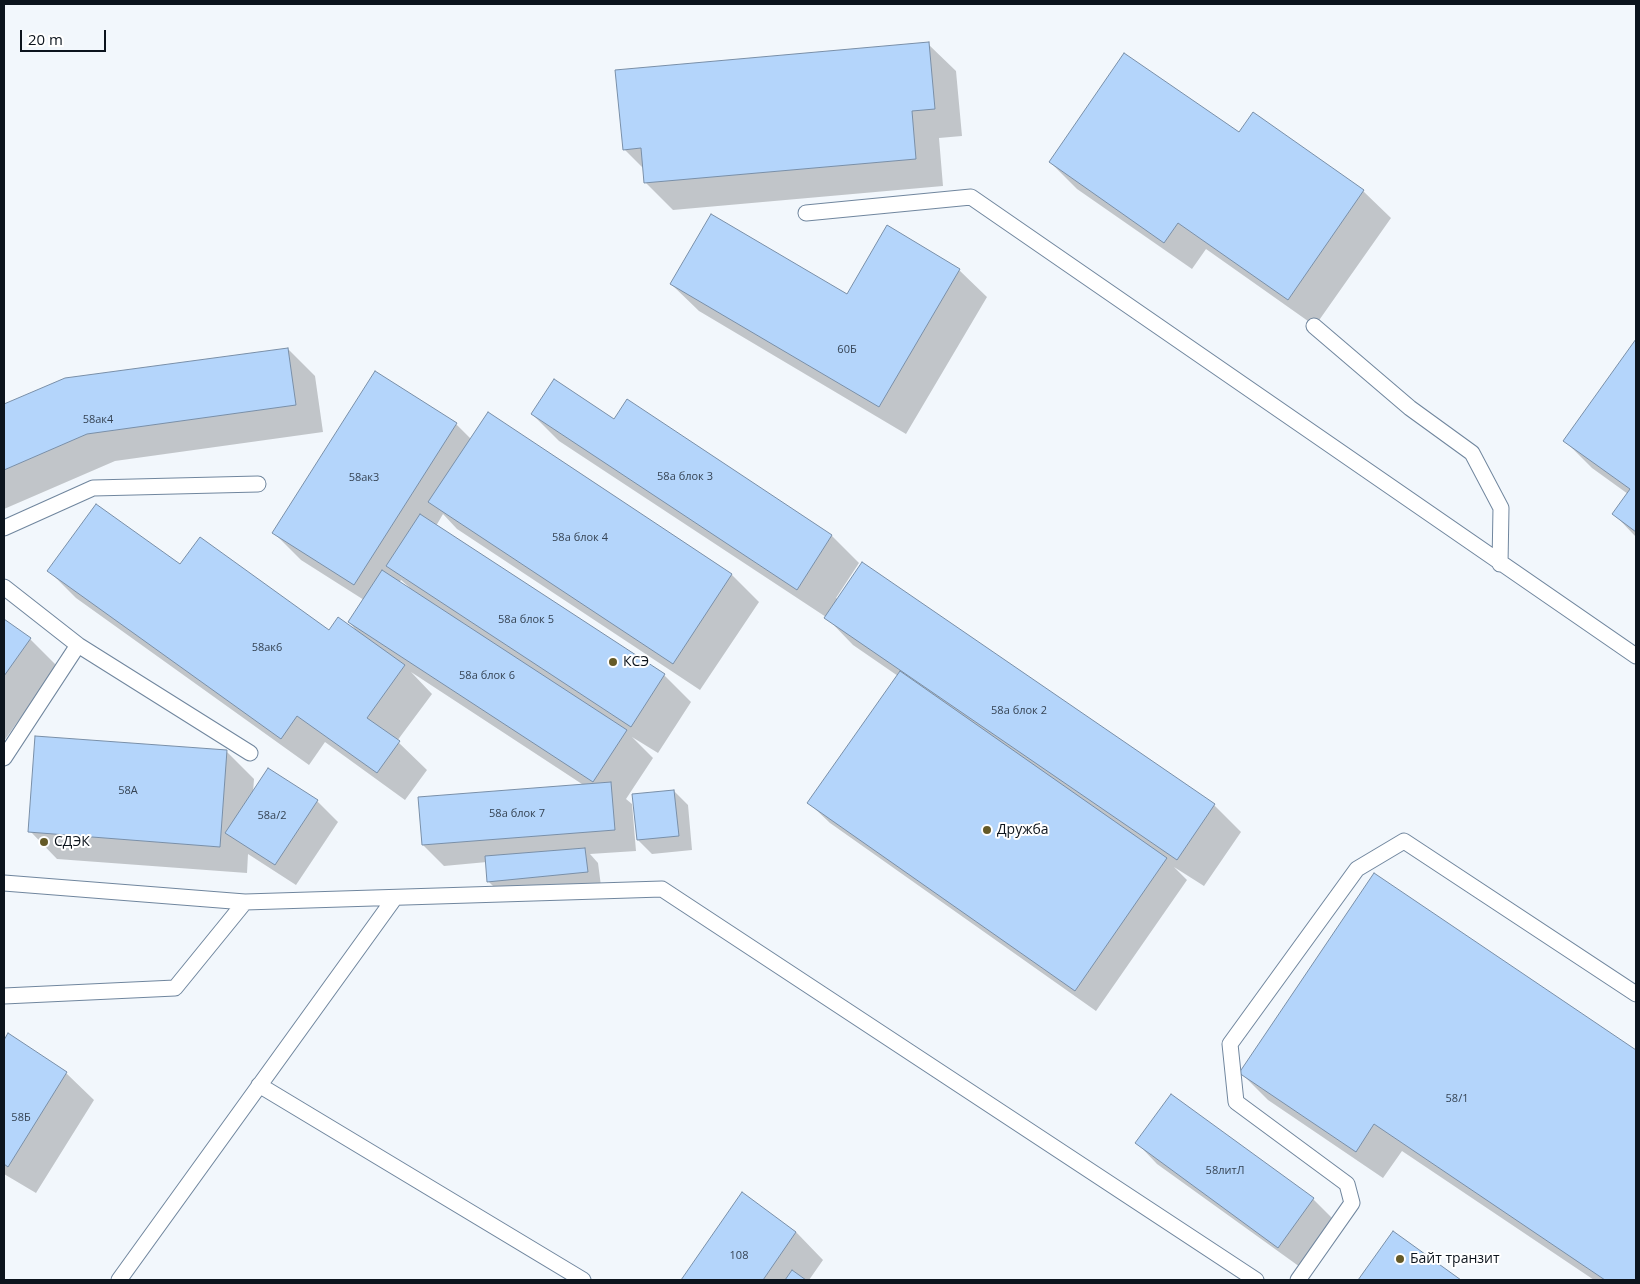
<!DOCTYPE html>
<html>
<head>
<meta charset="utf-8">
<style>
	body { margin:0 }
	#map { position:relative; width:1640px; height:1284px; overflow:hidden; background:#f2f7fc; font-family:"Open Sans",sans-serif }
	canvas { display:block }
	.frame { position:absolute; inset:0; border:5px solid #0c141d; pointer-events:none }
	.scale { position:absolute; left:20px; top:30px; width:86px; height:22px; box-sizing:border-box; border:2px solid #0c141d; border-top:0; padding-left:6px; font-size:15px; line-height:18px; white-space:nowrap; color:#0c141d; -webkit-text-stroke:4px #fff; paint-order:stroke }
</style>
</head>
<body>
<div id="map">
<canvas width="1640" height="1284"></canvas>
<div class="frame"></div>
<div class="scale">20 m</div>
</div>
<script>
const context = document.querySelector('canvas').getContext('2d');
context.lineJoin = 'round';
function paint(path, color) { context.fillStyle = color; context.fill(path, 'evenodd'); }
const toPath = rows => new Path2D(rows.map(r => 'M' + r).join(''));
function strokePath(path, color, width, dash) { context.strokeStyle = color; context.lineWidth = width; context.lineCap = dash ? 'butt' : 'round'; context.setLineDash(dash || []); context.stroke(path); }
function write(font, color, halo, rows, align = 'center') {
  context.font = font + ' "Open Sans",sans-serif'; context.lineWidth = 4; context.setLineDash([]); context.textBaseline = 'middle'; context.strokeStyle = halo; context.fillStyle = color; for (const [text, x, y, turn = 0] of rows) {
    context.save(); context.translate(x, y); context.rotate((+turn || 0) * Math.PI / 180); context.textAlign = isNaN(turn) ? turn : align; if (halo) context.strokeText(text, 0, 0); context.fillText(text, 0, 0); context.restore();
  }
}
paint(toPath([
	[928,44,956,71,962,136,939,138,943,186,673,210,646,183,645,170,624,149],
	[1239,134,1363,191,1391,218,1315,326,1206,249,1192,269,1077,189,1050,162],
	[959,270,987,297,906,434,699,311,671,284,847,295],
	[1636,341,1636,537,1614,514,1628,494,1592,468,1564,440],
	[288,349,315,376,323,432,115,461,4,509,4,406,65,379],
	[628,401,832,536,859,563,836,598,1214,805,1241,832,1204,886,1174,867,1187,880,1096,1011,830,823,809,803,898,676,853,645,826,617,559,441,532,414,615,421],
	[488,413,732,575,759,602,700,690,457,529,443,514,436,526,664,675,691,702,658,753,632,737,653,758,626,799,632,804,636,851,590,854,598,863,601,886,502,895,488,881,487,862,444,866,423,845,585,786,411,672,432,694,397,741,427,770,405,800,325,742,309,765,76,598,49,571,180,566,329,632,360,635,349,622,364,600,301,560,274,533,456,424,471,439],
	[401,580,409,587,408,588,399,583],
	[4,620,30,639,57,666,4,741],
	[227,752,254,779,253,793,317,801,338,822,296,885,248,854,247,873,57,859,30,831],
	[674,791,688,805,692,850,652,854,638,840],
	[1374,875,1636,1052,1636,1280,1594,1280,1402,1151,1383,1178,1268,1100,1241,1073],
	[8,1035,66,1073,94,1100,36,1193,4,1174,4,1042],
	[1171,1096,1313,1199,1334,1220,1300,1267,1157,1164,1137,1143],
	[742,1194,796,1232,823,1260,809,1280,683,1280],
	[1394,1233,1459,1280,1360,1280]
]), '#0003');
const building = toPath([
	[929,42,935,109,912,111,916,159,644,183,641,148,623,150,615,70,929,42],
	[1124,53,1239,132,1253,112,1364,190,1288,300,1178,223,1164,243,1049,162,1124,53],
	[711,214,847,294,887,225,960,269,879,407,670,284,711,214],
	[1636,339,1636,532,1612,514,1630,489,1563,441,1636,339],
	[288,348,296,405,87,434,4,470,4,404,65,378,288,348],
	[375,371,457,423,354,585,272,533,375,371],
	[554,379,614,419,627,399,832,535,797,590,531,414,554,379],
	[488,412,732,574,673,664,428,502,488,412],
	[96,504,180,564,200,537,329,630,338,617,405,665,367,718,400,741,377,773,297,716,281,739,47,571,96,504],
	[420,514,665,674,631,727,386,566,420,514],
	[862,562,1215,804,1177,860,824,618,862,562],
	[382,570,627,730,593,782,348,622,382,570],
	[4,619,31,638,4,676,4,619],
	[900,671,1167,858,1075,991,807,803,900,671],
	[35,736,227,750,220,847,28,832,35,736],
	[268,768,318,800,275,865,225,833,268,768],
	[611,782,615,830,422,845,418,797,611,782],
	[674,790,679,836,637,840,632,794,674,790],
	[585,848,588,872,487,882,485,856,585,848],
	[1374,873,1636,1050,1636,1280,1605,1280,1374,1124,1356,1152,1239,1073,1374,873],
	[8,1033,67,1072,8,1167,4,1164,4,1040,8,1033],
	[1171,1094,1314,1198,1278,1248,1135,1143,1171,1094],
	[742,1192,796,1232,763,1280,681,1280,742,1192],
	[1393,1231,1461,1280,1358,1280,1393,1231],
	[792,1270,806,1280,785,1280,792,1270]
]);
paint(building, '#b4d5fb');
strokePath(building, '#798fa8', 1);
const lane = toPath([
	[806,213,971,197,1636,656],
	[1314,326,1410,408,1472,453,1501,508,1500,564],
	[4,528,93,488,258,484],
	[4,587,78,645],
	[4,758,78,645,250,753],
	[4,883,245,902,662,889,1256,1280],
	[4,996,175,988,245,902],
	[259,1085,583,1280],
	[119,1280,394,899],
	[1298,1280,1352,1203,1347,1184,1236,1102,1230,1044,1357,869,1404,841,1636,994]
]);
strokePath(lane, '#70869e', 17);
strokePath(lane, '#fff', 15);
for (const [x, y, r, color] of [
	[613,662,5,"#655a27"],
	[987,830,5,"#655a27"],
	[44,842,5,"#655a27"],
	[1400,1259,5,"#655a27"]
]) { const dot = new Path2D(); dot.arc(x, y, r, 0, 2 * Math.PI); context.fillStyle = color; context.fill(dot); strokePath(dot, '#fff', 2); }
write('11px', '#364454', null, [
	["60Б",847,350],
	["58ак4",98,420],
	["58а блок 3",685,477],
	["58ак3",364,478],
	["58а блок 4",580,538],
	["58а блок 5",526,620],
	["58ак6",267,648],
	["58а блок 6",487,676],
	["58а блок 2",1019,711],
	["58А",128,791],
	["58а блок 7",517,814],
	["58а/2",272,816],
	["58/1",1457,1099],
	["58Б",21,1118],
	["58литЛ",1225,1171],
	["108",739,1256]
]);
write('14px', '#0c141d', '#fff', [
	["КСЭ",623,662],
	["Дружба",997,830],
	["СДЭК",54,842],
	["Байт транзит",1410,1259]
], 'left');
</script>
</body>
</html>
